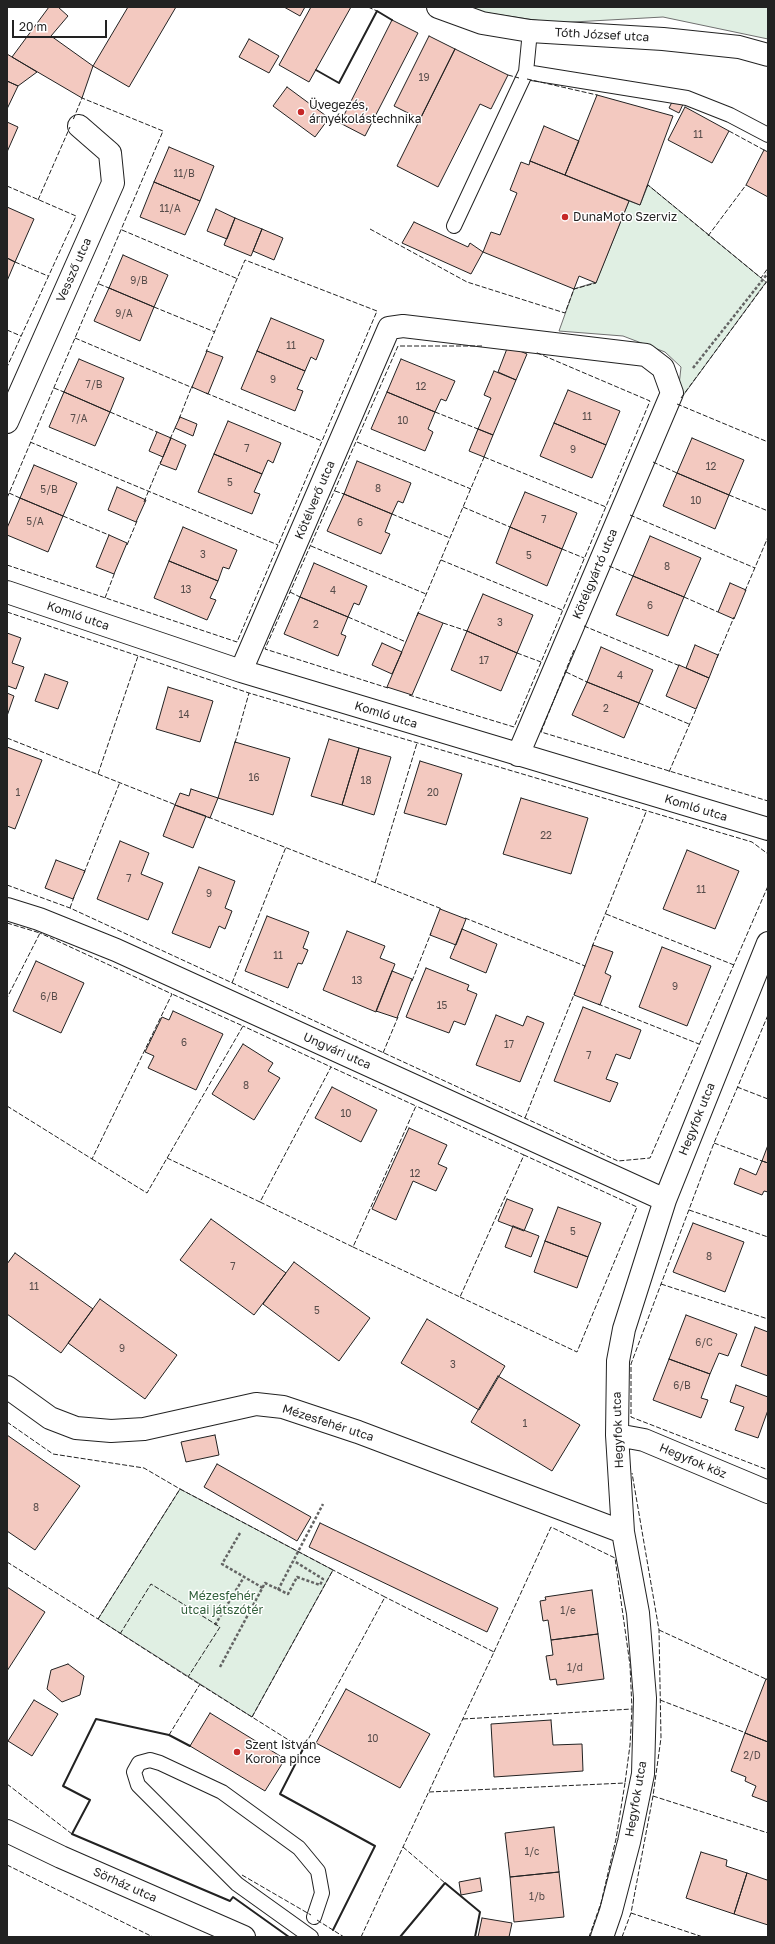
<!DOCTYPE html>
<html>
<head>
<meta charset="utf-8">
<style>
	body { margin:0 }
	#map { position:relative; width:775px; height:1944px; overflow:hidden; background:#fff; font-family:"Golos Text",sans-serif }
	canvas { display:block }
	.frame { position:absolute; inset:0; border:8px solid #222; pointer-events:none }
	.scale { position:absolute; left:12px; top:20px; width:95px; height:18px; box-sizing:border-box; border:2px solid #222; border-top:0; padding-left:5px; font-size:12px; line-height:14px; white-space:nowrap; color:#222; -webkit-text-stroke:3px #fff; paint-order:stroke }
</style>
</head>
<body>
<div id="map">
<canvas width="775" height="1944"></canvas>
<div class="frame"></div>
<div class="scale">20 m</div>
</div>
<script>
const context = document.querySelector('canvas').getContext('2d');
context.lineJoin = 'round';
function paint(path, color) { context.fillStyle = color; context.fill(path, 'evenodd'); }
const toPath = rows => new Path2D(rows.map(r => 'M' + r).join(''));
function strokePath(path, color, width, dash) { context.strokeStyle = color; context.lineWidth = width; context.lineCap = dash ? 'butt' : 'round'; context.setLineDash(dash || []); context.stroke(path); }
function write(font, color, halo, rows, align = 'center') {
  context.font = font + ' "Golos Text",sans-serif'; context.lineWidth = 3; context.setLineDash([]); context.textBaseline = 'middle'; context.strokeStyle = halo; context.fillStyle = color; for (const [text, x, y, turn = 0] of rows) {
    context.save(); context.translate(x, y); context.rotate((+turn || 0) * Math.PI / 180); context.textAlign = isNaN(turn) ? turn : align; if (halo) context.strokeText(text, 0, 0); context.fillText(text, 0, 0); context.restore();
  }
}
const green = toPath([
	[463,7,768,7,768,39,663,17,555,23,468,10,463,7],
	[648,185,766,282,677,404,681,367,665,352,623,336,559,331,574,289,596,282,629,201,640,205,648,185],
	[180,1489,333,1570,252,1717,98,1619,180,1489]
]);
paint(green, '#e0efe3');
strokePath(green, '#6f6f6f', 1);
const building = toPath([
	[49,7,58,7,68,16,51,36,93,66,82,98,12,57,49,7],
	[128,7,176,7,129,87,93,66,128,7],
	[284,7,305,7,300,16,284,7],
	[311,7,351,7,309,82,279,65,311,7],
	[392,20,418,33,365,136,340,123,392,20],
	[429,36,455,49,420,119,394,106,429,36],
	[249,39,279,56,269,73,239,57,249,39],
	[455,49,508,75,491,109,480,104,438,187,397,166,455,49],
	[7,54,37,72,18,86,7,81,7,54],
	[7,81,18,86,7,109,7,81],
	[287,87,329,118,315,137,273,106,287,87],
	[597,95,673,116,640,205,565,175,597,95],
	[674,98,684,102,679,113,669,108,674,98],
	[685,107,729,131,712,163,668,140,685,107],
	[7,122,18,127,7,152,7,122],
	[544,126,579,141,565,175,530,161,544,126],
	[169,147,214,166,200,201,154,182,169,147],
	[764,150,768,152,768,197,746,185,764,150],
	[530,161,629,201,596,283,579,276,574,289,483,252,491,232,500,235,517,193,510,190,521,162,529,165,530,161],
	[154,182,200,201,185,235,140,217,154,182],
	[7,207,34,219,15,262,7,258,7,207],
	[216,209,235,218,227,239,207,231,216,209],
	[235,218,262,229,251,256,224,245,235,218],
	[414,222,468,247,470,243,483,252,471,274,402,243,414,222],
	[262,229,283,238,274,260,253,251,262,229],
	[123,255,168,275,154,307,109,288,123,255],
	[7,258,15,262,7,281,7,258],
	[109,288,154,307,140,341,94,321,109,288],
	[271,318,324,340,316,360,311,357,305,371,257,351,271,318],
	[508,346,527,354,516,380,498,372,508,346],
	[207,351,223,357,208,394,192,387,207,351],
	[257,351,305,371,297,389,303,391,295,411,241,389,257,351],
	[79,359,124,378,110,412,64,392,79,359],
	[401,359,455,381,446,401,441,399,435,412,387,392,401,359],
	[494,371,516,380,493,435,478,429,491,398,484,395,494,371],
	[568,390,620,411,606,445,554,423,568,390],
	[64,392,110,412,95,446,49,427,64,392],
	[387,392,435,412,428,429,433,432,425,451,371,429,387,392],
	[180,417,197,424,193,436,175,428,180,417],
	[228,421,281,443,273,463,268,460,262,474,214,454,228,421],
	[554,423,606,445,592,478,540,456,554,423],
	[478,429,493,435,484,457,469,451,478,429],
	[157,432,171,438,163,457,149,451,157,432],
	[171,438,186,445,176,470,160,464,171,438],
	[692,438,744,460,729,495,677,473,692,438],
	[214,454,262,474,254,492,260,494,252,514,198,492,214,454],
	[357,461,411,483,403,503,398,501,392,514,344,494,357,461],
	[34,465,77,483,63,516,20,498,34,465],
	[677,473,729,495,715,529,663,506,677,473],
	[117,487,146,500,136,522,108,510,117,487],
	[525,492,577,513,562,549,510,527,525,492],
	[344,494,392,514,385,532,390,534,381,554,327,531,344,494],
	[20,498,63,516,48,552,7,535,7,528,20,498],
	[183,527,237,550,229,569,223,567,218,581,169,561,183,527],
	[510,527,562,549,547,586,496,563,510,527],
	[109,535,127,543,114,574,96,567,109,535],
	[650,536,701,558,684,597,633,576,650,536],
	[169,561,218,581,210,598,216,600,207,620,154,598,169,561],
	[314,563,367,586,359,605,354,603,348,617,300,597,314,563],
	[633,576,684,597,668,636,616,615,633,576],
	[730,583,746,590,734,619,718,612,730,583],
	[483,594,533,615,517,653,467,631,483,594],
	[300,597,348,617,341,634,346,636,338,656,284,634,300,597],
	[418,613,443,623,412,695,387,687,418,613],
	[467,631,517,653,501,691,451,670,467,631],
	[7,633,21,638,12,663,24,667,16,689,8,686,7,689,7,633],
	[382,643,402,652,392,674,372,665,382,643],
	[695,645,718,655,709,678,686,668,695,645],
	[601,647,653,670,639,703,587,682,601,647],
	[679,665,709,678,696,709,666,696,679,665],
	[45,674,68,682,58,709,35,701,45,674],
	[587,682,639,703,624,738,572,715,587,682],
	[168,687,213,701,200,742,156,729,168,687],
	[7,693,14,696,7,716,7,693],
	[329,739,359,748,342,805,311,796,329,739],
	[235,742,290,758,273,815,218,798,235,742],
	[7,747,42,760,15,829,7,826,7,747],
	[359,748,391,757,374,815,342,805,359,748],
	[420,761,462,774,446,825,404,813,420,761],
	[191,789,218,798,210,818,175,805,180,793,189,796,191,789],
	[521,798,588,818,571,874,503,854,521,798],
	[175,805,206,816,193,848,163,836,175,805],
	[120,841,149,853,141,874,163,883,148,920,97,899,120,841],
	[687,850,739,871,715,929,663,909,687,850],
	[56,860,85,871,73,899,45,888,56,860],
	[199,867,235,881,225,908,232,911,225,929,219,926,210,948,172,933,199,867],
	[440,909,466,919,456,945,430,935,440,909],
	[267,916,309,932,303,948,308,950,302,964,298,963,288,988,245,971,267,916],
	[462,929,497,944,486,973,450,958,462,929],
	[347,931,385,946,380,958,395,964,376,1012,323,990,347,931],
	[593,945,613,952,605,973,611,976,600,1005,574,995,593,945],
	[662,947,711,966,687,1026,639,1007,662,947],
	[36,961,84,983,61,1033,13,1011,36,961],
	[426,968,469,985,467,990,477,994,465,1025,454,1021,449,1033,406,1017,426,968],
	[392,971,412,979,397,1018,376,1011,392,971],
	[583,1007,641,1030,630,1059,616,1054,606,1079,618,1083,610,1102,554,1081,583,1007],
	[173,1011,223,1034,196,1090,148,1068,154,1056,145,1052,162,1017,169,1020,173,1011],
	[496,1015,523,1026,527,1016,544,1023,520,1082,476,1065,496,1015],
	[243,1044,273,1063,268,1071,280,1078,254,1120,212,1094,243,1044],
	[332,1087,377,1110,361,1142,315,1118,332,1087],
	[409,1128,447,1145,438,1164,447,1168,436,1191,413,1181,396,1220,372,1209,409,1128],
	[768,1145,768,1163,762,1161,768,1145],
	[762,1161,768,1163,768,1192,764,1191,762,1195,734,1184,740,1168,756,1175,762,1161],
	[507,1199,533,1209,524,1231,498,1221,507,1199],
	[558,1207,601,1223,588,1257,545,1241,558,1207],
	[211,1219,286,1273,254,1315,180,1260,211,1219],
	[693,1223,744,1242,725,1292,673,1272,693,1223],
	[513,1226,539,1236,531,1257,505,1247,513,1226],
	[545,1241,588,1257,577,1288,534,1272,545,1241],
	[15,1253,93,1309,61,1353,7,1314,7,1264,15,1253],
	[294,1262,370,1318,339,1361,263,1304,294,1262],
	[100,1299,177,1355,145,1399,68,1343,100,1299],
	[686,1315,737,1334,728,1356,719,1353,710,1374,669,1359,686,1315],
	[427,1319,505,1366,479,1410,401,1363,427,1319],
	[755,1327,768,1332,768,1376,741,1366,755,1327],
	[669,1359,710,1374,701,1398,708,1400,701,1418,653,1400,669,1359],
	[498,1376,580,1425,552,1471,471,1422,498,1376],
	[736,1385,768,1397,768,1410,758,1438,735,1430,744,1407,730,1402,736,1385],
	[7,1435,80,1486,35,1550,7,1531,7,1435],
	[215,1435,219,1455,186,1462,181,1442,215,1435],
	[217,1464,311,1517,297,1541,204,1487,217,1464],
	[320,1523,498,1608,487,1632,309,1547,320,1523],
	[7,1587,45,1612,7,1671,7,1587],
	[592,1590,598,1634,551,1640,548,1620,543,1621,540,1601,546,1600,545,1597,592,1590],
	[598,1634,604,1679,557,1685,556,1679,550,1680,546,1656,553,1655,551,1640,598,1634],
	[68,1664,84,1676,80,1695,62,1702,47,1689,51,1670,68,1664],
	[766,1679,768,1680,768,1742,745,1733,766,1679],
	[346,1689,430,1734,400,1788,316,1743,346,1689],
	[34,1700,58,1714,32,1756,8,1741,34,1700],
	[210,1713,285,1759,265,1791,190,1746,210,1713],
	[551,1720,553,1745,582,1744,583,1771,494,1777,491,1724,551,1720],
	[745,1733,768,1742,768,1802,752,1796,756,1786,745,1781,746,1777,731,1771,745,1733],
	[554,1827,559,1872,510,1877,505,1833,554,1827],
	[701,1852,727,1860,726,1866,747,1873,734,1914,686,1898,701,1852],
	[559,1872,564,1917,514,1922,510,1877,559,1872],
	[747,1873,767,1880,768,1878,768,1925,734,1914,747,1873],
	[480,1878,482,1891,461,1895,459,1882,480,1878],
	[482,1918,512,1923,509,1937,478,1937,482,1918]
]);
paint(building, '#f3c9c0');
strokePath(building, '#222', 1);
const service = toPath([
	[530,31,526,72,687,98,730,115,768,135],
	[454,226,526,72],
	[311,1937,237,1884,138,1785,134,1772,139,1763,150,1760,160,1763,222,1792,299,1848,318,1871,322,1893,314,1917]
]);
const minor = toPath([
	[7,422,113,183,110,153,79,126],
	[7,592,241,671,768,829],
	[241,671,389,328,403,326,646,355,663,368,672,393,518,755],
	[7,909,39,919,116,950,665,1200],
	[7,1387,50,1418,76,1428,111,1431,144,1429,256,1404,283,1407,358,1432,623,1532],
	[617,1435,644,1440,768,1492],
	[7,1831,61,1857,244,1937],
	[602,1937,611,1911,629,1842,643,1774,645,1698,638,1613,623,1532,617,1435,618,1361,624,1329,665,1200,768,943]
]);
const tertiary = toPath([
	[438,7,482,23,530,31,663,39,739,47,768,55]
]);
strokePath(service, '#222', 16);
strokePath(minor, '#222', 24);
strokePath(tertiary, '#222', 24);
strokePath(toPath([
	[693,368,768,273],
	[240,1533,222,1564,263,1588],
	[278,1590,323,1504],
	[215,1625,244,1577],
	[220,1667,265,1583,288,1594,297,1577,320,1585,323,1579,294,1561]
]), '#646464', 2.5, [3, 2]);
strokePath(service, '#fff', 14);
strokePath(minor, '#fff', 22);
strokePath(tertiary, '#fff', 22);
strokePath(toPath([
	[368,7,377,11],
	[508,75,519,78],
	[527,79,597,95],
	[729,131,764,150],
	[7,186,76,216,7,367],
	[647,187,648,185,761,278,768,268],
	[38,200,70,127],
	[370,229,467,282,565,313,574,289,596,283],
	[122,230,238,279],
	[708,236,746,185],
	[15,262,48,276],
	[99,284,109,288],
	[154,307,215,332],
	[7,330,21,336],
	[75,338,193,388],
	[54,388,64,392],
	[206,393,322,441],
	[681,398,768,280],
	[677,404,768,442],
	[110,412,157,432],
	[435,412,478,429],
	[179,419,192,386],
	[170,439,176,426],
	[30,442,278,545],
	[357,442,471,489],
	[484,457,606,507],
	[653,462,677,473],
	[335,491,344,494],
	[9,493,20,498],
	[729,495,768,511],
	[7,498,163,131,82,98,73,120],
	[144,502,161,461],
	[463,507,510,527],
	[392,514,450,538],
	[630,515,755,568],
	[63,516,109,535],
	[127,545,137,521],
	[311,546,426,594],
	[562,549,584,558],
	[441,560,562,610],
	[7,565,237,642,377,311,245,260,206,352],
	[609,566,633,576],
	[745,591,768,537],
	[290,592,300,597],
	[684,597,718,612],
	[105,598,115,572],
	[7,612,249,693,752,842,768,854],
	[417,616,485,455],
	[348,617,406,642],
	[443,623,467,631],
	[584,626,680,666],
	[574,650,541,732,768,801],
	[517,653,541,662],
	[717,658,734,617],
	[566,672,587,682],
	[388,688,265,649,398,346,482,346],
	[409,695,514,727,650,401,535,352],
	[639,703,689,724],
	[7,738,176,805],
	[235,743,249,693],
	[669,772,697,707],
	[98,774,138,656],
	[208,817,442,909],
	[84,873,120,782],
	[375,883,417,743],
	[7,885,70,908,618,1161,650,1158,768,886],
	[70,908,74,897],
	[606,914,734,965],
	[465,918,585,966,584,968],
	[7,923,40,933,7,998],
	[592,947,646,812],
	[412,981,431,933],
	[232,983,286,847],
	[598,1004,699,1044],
	[768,1015,714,1143,631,1364,631,1417,768,1470],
	[383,1053,398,1017],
	[737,1087,768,1099],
	[7,1106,92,1159,172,994,40,933],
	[525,1118,575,992],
	[714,1143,762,1161],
	[167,1158,260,1202,331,1067,243,1026],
	[92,1159,147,1193,243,1026,172,994],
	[260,1202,353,1247,416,1106,331,1067],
	[689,1210,768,1237],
	[353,1247,460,1297,524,1155,416,1106],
	[661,1284,768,1319],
	[460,1297,577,1352,637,1207,524,1155],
	[7,1422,53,1454,144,1468,180,1489],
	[7,1562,98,1619],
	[659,1630,768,1680],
	[120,1634,151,1584,220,1627,188,1677],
	[494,1652,551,1527,615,1558,630,1665,632,1709],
	[660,1700,746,1733],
	[252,1717,333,1570,180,1489,98,1619,188,1677,252,1717,303,1749,385,1597,333,1570],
	[463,1719,632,1709,630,1745,625,1783],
	[169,1735,200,1684],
	[7,1784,72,1834],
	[429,1792,625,1783,616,1839,601,1903,589,1937],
	[653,1796,768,1833],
	[403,1847,445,1883],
	[7,1865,153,1937],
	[242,1875,311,1915],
	[631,1913,703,1937],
	[317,1920,344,1937],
	[361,1937,494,1652,385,1597],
	[622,1937,631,1913,653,1796,661,1738,659,1630,632,1473]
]), '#222', 1, [5, 2]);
strokePath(toPath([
	[316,70,339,83,377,11,392,20],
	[190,1746,169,1735,96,1719,63,1786,90,1800,72,1834,230,1901,233,1897,289,1937],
	[303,1749,280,1794,375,1846,333,1930],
	[400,1937,445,1883,480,1912,475,1937]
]), '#222', 2);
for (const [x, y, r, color] of [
	[301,112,4,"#c62828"],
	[565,217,4,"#c62828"],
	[237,1752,4,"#c62828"]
]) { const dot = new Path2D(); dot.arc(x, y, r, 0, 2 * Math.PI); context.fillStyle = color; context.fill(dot); strokePath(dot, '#fff', 1.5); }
write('10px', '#564c4a', null, [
	["19",424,78],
	["11",698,135],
	["11/B",184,174],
	["11/A",170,209],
	["9/B",139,281],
	["9/A",124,314],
	["11",291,346],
	["9",273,380],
	["7/B",94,385],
	["12",421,387],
	["11",587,417],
	["7/A",79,419],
	["10",403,421],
	["7",247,449],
	["9",573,450],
	["12",711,467],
	["5",230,483],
	["8",378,489],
	["5/B",49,490],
	["10",696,501],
	["7",544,520],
	["5/A",35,522],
	["6",360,523],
	["3",203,555],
	["5",529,556],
	["8",667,567],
	["13",186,590],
	["4",333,591],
	["6",650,606],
	["3",500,623],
	["2",316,625],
	["17",484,661],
	["4",620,676],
	["2",606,709],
	["14",184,715],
	["16",254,778],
	["18",366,781],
	["1",18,793],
	["20",433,793],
	["22",546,836],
	["7",129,879],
	["11",701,890],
	["9",209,894],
	["11",278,956],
	["13",357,981],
	["9",675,987],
	["6/B",49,997],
	["15",442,1006],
	["6",184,1043],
	["17",509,1045],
	["7",589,1056],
	["8",246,1086],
	["10",346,1114],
	["12",415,1174],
	["5",573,1232],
	["8",709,1257],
	["7",233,1267],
	["11",34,1287],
	["5",317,1311],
	["6/C",704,1343],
	["9",122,1349],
	["3",453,1365],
	["6/B",682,1386],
	["1",525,1424],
	["8",36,1508],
	["1/e",568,1611],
	["1/d",575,1668],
	["10",373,1739],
	["2/D",752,1756],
	["1/c",532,1852],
	["1/b",537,1897]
]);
write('12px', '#222', '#fff', [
	["Tóth József utca",602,35,3],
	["Vessző utca",74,270,-66],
	["Kötélverő utca",315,500,-67],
	["Kötélgyártó utca",595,574,-67],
	["Komló utca",78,616,19],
	["Komló utca",386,715,17],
	["Komló utca",696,808,17],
	["Ungvári utca",337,1051,24],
	["Hegyfok utca",697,1119,-68],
	["Mézesfehér utca",328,1423,18],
	["Hegyfok utca",618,1430,-92],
	["Hegyfok köz",693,1461,23],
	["Hegyfok utca",636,1799,-80],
	["Sörház utca",125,1885,24]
]);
write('12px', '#222', '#fff', [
	["Üvegezés,",309,105],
	["árnyékolástechnika",309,119],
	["DunaMoto Szerviz",573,217],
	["Szent István",245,1745],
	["Korona pince",245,1759]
], 'left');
write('12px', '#2f5e38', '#fff', [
	["Mézesfehér",222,1596],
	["utcai játszótér",222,1610]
]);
</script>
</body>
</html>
